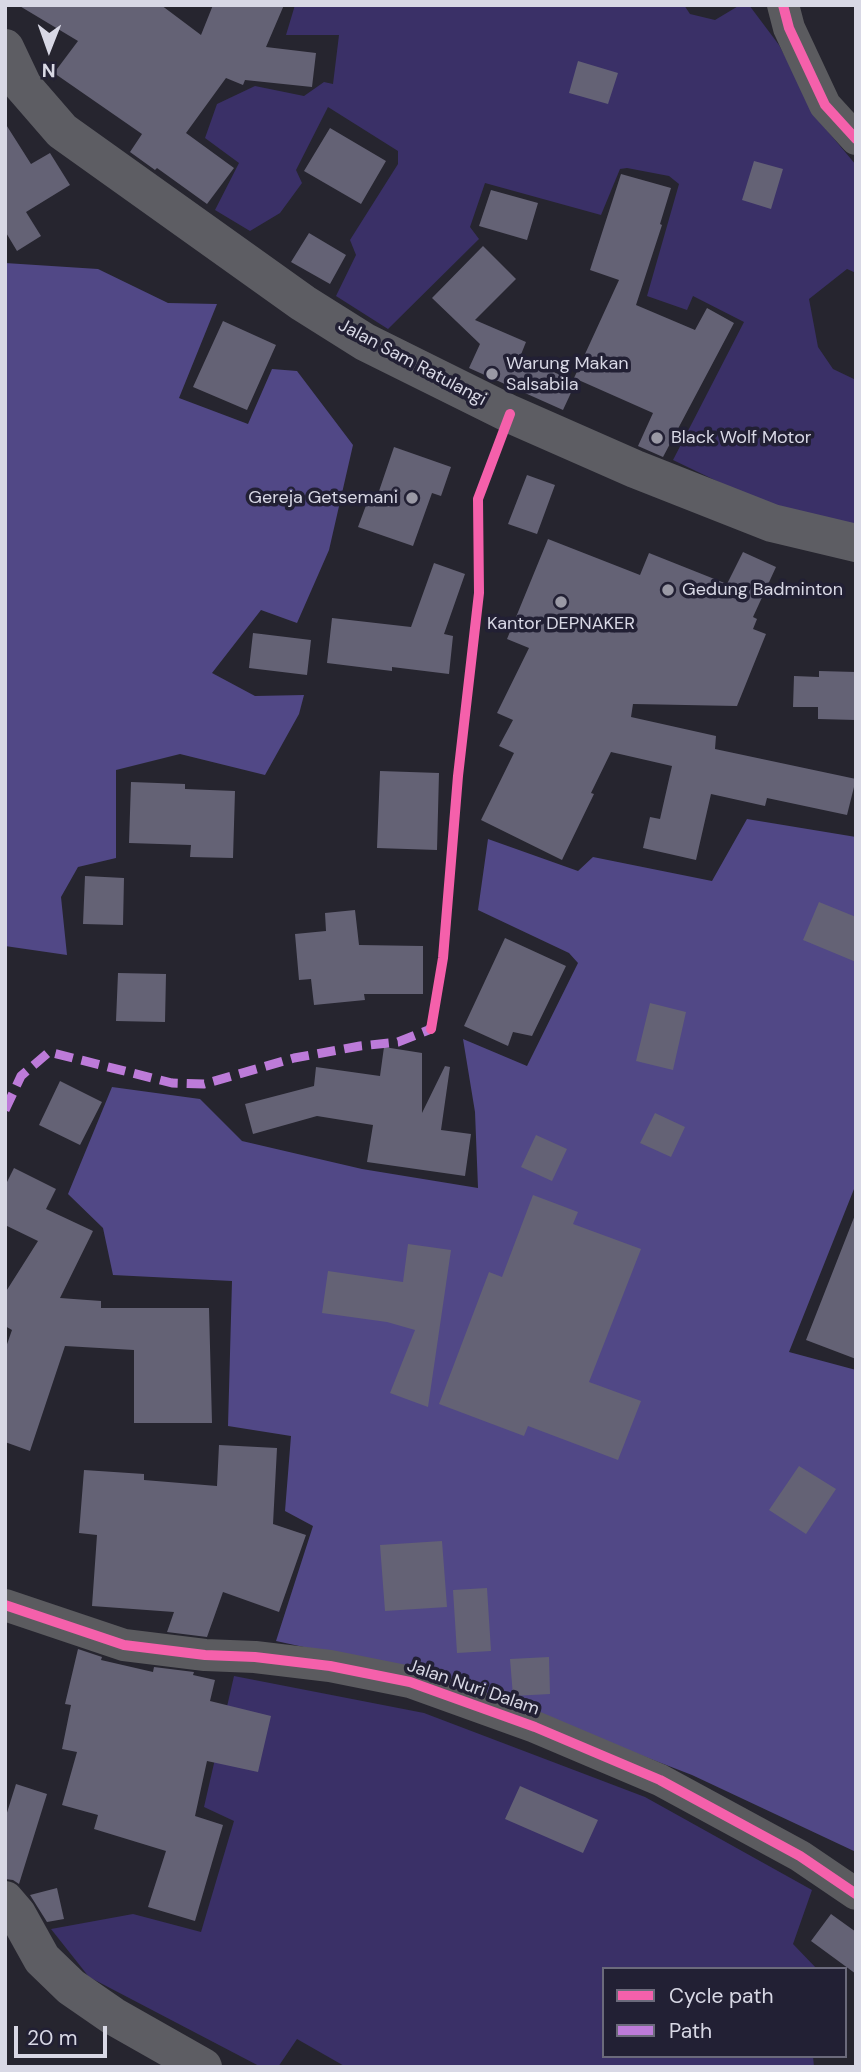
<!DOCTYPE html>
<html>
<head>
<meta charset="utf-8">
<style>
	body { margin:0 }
	#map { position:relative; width:861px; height:2072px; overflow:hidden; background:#26252f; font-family:"DM Sans",sans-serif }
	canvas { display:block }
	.frame { position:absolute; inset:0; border:7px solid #d8d8e5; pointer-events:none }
	.legend { position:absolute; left:602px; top:1967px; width:245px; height:91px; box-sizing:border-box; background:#222034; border:2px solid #6b6a7b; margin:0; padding:9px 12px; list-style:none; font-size:21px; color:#d8d8e5 }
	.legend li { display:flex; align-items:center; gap:14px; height:35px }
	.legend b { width:35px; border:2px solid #6b6a7b }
	.north { position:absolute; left:14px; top:14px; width:70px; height:70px; -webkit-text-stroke:5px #222034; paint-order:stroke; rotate:181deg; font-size:19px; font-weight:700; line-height:28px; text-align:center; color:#d8d8e5 }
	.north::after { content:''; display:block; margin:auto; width:24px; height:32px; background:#d8d8e5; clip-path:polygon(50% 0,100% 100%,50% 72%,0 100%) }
	.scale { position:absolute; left:14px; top:2026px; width:93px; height:32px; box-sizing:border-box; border:4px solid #d8d8e5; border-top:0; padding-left:9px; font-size:21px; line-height:24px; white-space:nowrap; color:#d8d8e5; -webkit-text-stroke:5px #222034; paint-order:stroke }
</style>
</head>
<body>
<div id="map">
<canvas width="861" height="2072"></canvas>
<div class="frame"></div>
<ul class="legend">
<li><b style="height:9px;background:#f560ab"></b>Cycle path</li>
<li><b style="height:9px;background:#bd7bd9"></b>Path</li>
</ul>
<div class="north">N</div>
<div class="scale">20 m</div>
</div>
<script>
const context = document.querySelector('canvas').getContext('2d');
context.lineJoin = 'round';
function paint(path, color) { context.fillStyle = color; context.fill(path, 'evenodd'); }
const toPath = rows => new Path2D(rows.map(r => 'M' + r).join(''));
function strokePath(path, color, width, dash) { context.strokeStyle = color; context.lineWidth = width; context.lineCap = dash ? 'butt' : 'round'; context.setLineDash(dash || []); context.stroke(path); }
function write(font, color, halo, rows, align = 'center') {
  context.font = font + ' "DM Sans",sans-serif'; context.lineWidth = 7; context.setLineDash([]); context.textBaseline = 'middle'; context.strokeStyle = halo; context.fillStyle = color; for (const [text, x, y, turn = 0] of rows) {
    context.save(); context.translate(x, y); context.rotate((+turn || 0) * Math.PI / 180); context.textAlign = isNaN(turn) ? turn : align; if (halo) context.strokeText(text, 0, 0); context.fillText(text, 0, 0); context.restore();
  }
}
paint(toPath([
	[295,5,684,5,690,14,715,20,740,5,749,5,779,45,820,122,856,165,856,273,847,269,809,299,818,347,833,369,856,380,856,525,775,509,673,460,744,322,693,296,687,310,647,296,679,184,669,176,627,168,620,169,601,215,485,183,470,227,479,239,388,329,336,296,356,255,350,240,398,164,398,151,328,107,296,170,302,183,280,213,250,231,215,210,239,163,205,138,217,104,255,86,304,96,324,82,333,84,339,35,286,35],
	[234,1676,424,1713,645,1797,812,1890,793,1944,817,1969,604,1969,604,2056,813,2056,814,2067,346,2067,297,2039,278,2067,261,2067,89,1977,51,1929,133,1914,201,1932,234,1821,204,1807]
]), '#3a3067');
paint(toPath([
	[5,263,98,269,168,303,217,304,179,398,248,424,272,369,297,371,353,445,329,550,297,623,261,610,212,673,255,696,304,695,299,714,265,775,180,754,116,770,116,858,78,867,61,897,67,955,5,946],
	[747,819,856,837,856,1184,789,1352,856,1370,856,1852,692,1775,537,1715,410,1670,276,1641,313,1526,285,1511,291,1436,228,1426,232,1281,113,1275,103,1228,68,1194,112,1087,200,1099,242,1141,362,1169,478,1188,475,1112,463,1039,527,1066,578,963,569,953,478,910,488,839,578,871,593,857,712,881]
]), '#514886');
paint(toPath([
	[18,5,161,5,201,35,213,5,284,5,266,47,316,53,312,87,245,80,243,85,226,78,186,133,234,168,207,204,157,168,155,170,130,152,142,134,54,73,78,41],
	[578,61,618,73,608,104,569,93],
	[5,123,31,164,50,153,70,185,26,212,41,236,17,251,5,231],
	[330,128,386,161,361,204,304,171],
	[754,161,783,169,771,209,742,200],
	[621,174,671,188,660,224,662,225,636,305,695,330,707,308,734,323,663,457,638,446,653,413,574,378,619,280,590,270],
	[491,190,538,203,527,240,479,226],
	[309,233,346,255,330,284,291,262],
	[483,246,516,279,475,320,526,342,520,357,576,382,563,410,469,368,480,344,432,298],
	[223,321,276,345,247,410,193,387],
	[394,447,451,467,441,496,432,493,413,546,358,527,371,492,378,494],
	[527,475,555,485,537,534,508,524],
	[548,539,640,575,649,553,727,584,743,552,776,567,753,617,757,619,753,629,766,634,737,706,633,704,631,717,716,736,715,749,856,779,847,815,767,798,765,806,711,794,696,860,643,848,650,817,660,819,672,766,611,752,591,793,594,794,562,860,481,820,514,753,499,746,513,720,497,713,529,648,507,639],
	[434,563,465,574,444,634,453,636,449,674,392,667,392,671,327,663,332,618,411,627],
	[253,633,311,640,307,675,249,668],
	[819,671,856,672,856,720,818,719,818,707,793,707,794,676,819,677],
	[380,771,439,773,437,850,377,848],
	[131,782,185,784,185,789,235,791,233,858,190,857,191,845,129,843],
	[85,876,124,878,123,925,83,924],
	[819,902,856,917,856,962,803,940],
	[355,910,359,945,423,946,423,994,364,994,365,1000,314,1005,311,979,299,980,295,934,326,931,325,913],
	[505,938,566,966,532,1036,513,1032,508,1046,464,1026],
	[118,973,166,974,165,1022,116,1021],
	[650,1003,686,1012,673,1070,636,1061],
	[384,1047,422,1053,422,1113,445,1066,450,1067,441,1130,471,1134,465,1176,367,1162,373,1125,317,1116,253,1134,245,1104,314,1086,316,1067,380,1076],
	[60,1081,102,1102,80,1145,39,1125],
	[655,1113,685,1127,671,1157,640,1143],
	[536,1135,567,1149,552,1181,521,1167],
	[14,1168,56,1189,46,1209,93,1231,60,1298,101,1301,101,1308,209,1308,212,1423,134,1423,134,1350,65,1346,30,1451,5,1442,5,1350,12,1330,5,1326,5,1293,38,1241,5,1225,5,1186],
	[533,1195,578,1212,573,1224,641,1249,589,1382,641,1401,618,1460,528,1426,524,1436,439,1404,489,1272,502,1277],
	[855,1215,856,1215,856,1359,806,1340],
	[408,1244,451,1250,428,1407,390,1393,415,1330,387,1322,322,1313,328,1271,403,1282],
	[219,1445,277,1448,273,1524,306,1535,279,1612,223,1592,207,1637,167,1632,174,1612,92,1606,97,1535,79,1533,84,1470,144,1474,144,1480,217,1486],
	[799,1466,836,1489,806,1534,769,1510],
	[442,1541,447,1607,385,1611,380,1545],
	[487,1588,491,1651,457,1653,453,1590],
	[78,1649,102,1657,101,1660,153,1672,154,1667,194,1672,193,1675,215,1680,210,1701,271,1716,258,1772,207,1761,195,1816,223,1825,195,1921,148,1907,166,1851,94,1829,98,1815,62,1805,77,1752,62,1749,71,1705,65,1704],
	[549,1657,550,1694,513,1696,510,1659],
	[16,1784,47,1794,19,1884,13,1880,5,1879,5,1819],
	[520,1786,598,1820,583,1853,505,1819],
	[57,1888,64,1919,47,1922,30,1895],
	[831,1914,856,1932,856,1974,811,1941]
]), '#646275');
strokePath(toPath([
	[783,5,789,28,825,105,856,139],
	[5,1605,124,1645,205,1655,255,1657,330,1666,410,1682,535,1727,660,1780,800,1856,856,1894]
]), '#5b5b5f', 32);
strokePath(toPath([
	[5,48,23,86,62,131,303,303,365,342,510,414,635,469,772,523,856,543],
	[5,1900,17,1914,42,1959,71,1987,113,2016,203,2067]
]), '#5d5d63', 38);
strokePath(toPath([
	[5,1110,21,1076,49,1052,172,1083,204,1084,294,1058,360,1046,398,1042,431,1029,431,1025]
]), '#bd7bd9', 9, [18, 9]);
strokePath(toPath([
	[783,5,789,28,825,105,856,139],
	[431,1029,443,958,458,776,479,593,478,499,510,414],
	[5,1605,124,1645,205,1655,255,1657,330,1666,410,1682,535,1727,660,1780,800,1856,856,1894]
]), '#f560ab', 10);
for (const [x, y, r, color] of [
	[492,374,7,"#9a99a5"],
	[657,438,7,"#9a99a5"],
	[412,498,7,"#9a99a5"],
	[668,590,7,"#9a99a5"],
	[561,602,7,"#9a99a5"]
]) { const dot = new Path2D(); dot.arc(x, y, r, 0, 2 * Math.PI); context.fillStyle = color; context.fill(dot); strokePath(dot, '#222034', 2.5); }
write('18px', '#d8d8e5', '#222034', [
	["Jalan Sam Ratulangi",412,363,28],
	["Jalan Nuri Dalam",473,1688,19]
]);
write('18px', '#d8d8e5', '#222034', [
	["Warung Makan",506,364],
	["Salsabila",506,385],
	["Black Wolf Motor",671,438],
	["Gereja Getsemani",398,498,"right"],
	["Gedung Badminton",682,590],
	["Kantor DEPNAKER",561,624,"center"]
], 'left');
</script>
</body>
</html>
